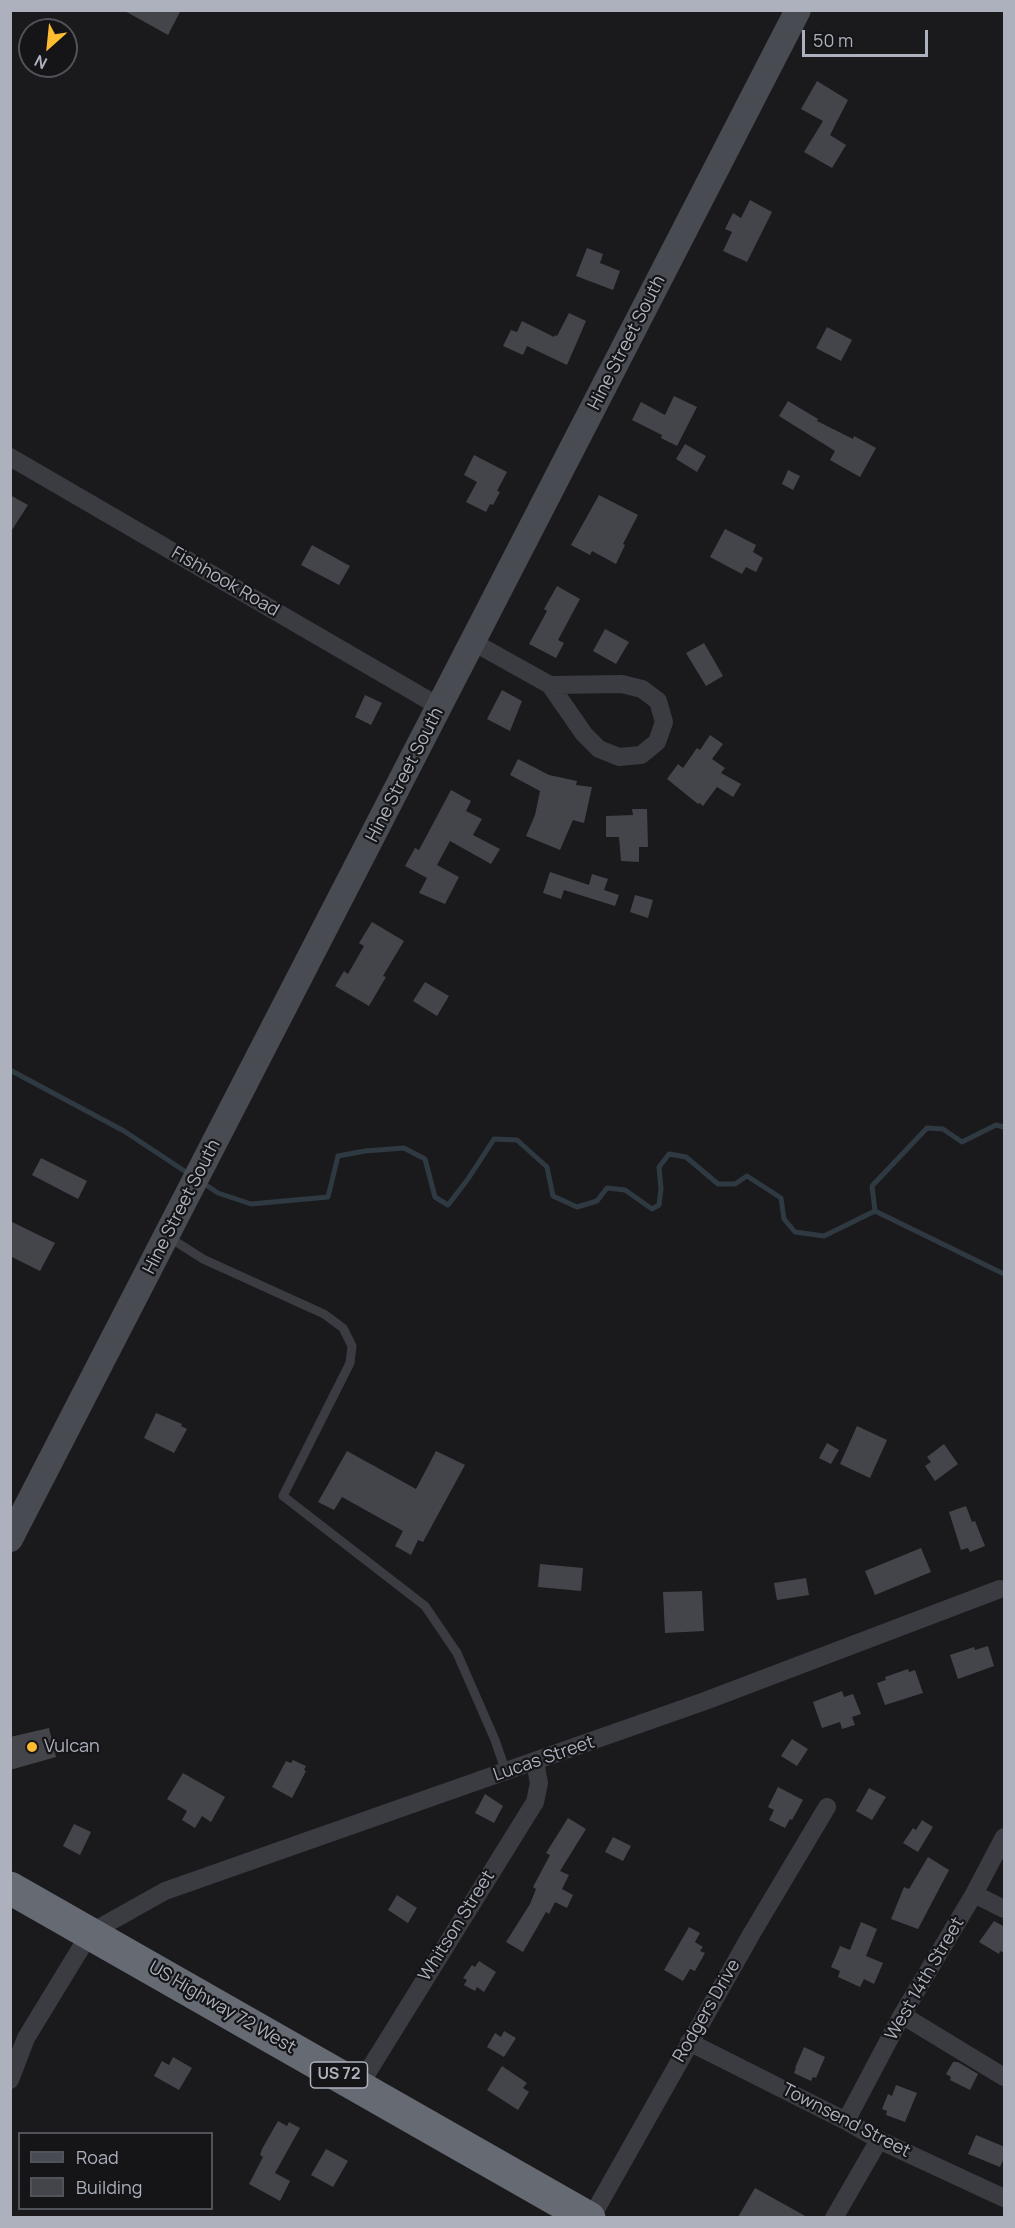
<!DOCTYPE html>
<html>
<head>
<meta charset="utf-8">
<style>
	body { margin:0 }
	#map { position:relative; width:1015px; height:2228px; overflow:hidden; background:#1a1a1d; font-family:Manrope,sans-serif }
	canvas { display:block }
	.frame { position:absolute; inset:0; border:12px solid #acb1bd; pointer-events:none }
	.legend { position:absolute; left:18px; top:2132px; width:195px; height:78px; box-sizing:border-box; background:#151518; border:2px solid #51535a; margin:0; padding:8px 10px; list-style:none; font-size:18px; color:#acb1bd }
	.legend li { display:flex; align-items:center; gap:12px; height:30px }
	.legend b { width:30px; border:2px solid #51535a }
	.north { position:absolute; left:18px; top:18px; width:60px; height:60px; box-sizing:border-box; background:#151518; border:2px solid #51535a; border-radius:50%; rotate:207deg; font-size:16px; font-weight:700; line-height:24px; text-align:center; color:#acb1bd }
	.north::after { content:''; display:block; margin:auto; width:21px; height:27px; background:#febd31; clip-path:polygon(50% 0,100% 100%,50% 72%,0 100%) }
	.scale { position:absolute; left:802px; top:30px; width:126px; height:27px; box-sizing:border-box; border:3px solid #acb1bd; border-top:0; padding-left:8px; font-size:18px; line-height:21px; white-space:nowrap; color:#acb1bd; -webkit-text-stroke:4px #151518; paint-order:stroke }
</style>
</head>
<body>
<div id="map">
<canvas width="1015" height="2228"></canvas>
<div class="frame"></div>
<ul class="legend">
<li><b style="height:8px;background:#494b52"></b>Road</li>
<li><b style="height:16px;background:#44454a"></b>Building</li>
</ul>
<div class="north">N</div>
<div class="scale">50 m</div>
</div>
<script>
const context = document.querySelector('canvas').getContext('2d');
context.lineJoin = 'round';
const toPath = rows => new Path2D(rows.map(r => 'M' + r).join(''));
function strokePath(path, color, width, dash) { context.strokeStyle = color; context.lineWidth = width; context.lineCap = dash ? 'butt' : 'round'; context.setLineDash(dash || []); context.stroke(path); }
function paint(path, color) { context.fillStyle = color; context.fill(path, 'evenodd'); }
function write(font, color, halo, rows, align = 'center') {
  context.font = font + ' Manrope,sans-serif'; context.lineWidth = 4.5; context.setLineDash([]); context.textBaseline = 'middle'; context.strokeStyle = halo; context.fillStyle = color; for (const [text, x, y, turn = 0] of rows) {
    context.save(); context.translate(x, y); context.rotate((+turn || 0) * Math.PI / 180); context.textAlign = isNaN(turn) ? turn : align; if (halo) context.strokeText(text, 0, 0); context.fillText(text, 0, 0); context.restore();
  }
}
strokePath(toPath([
	[10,1070,124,1131,186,1172],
	[206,1185,218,1193,251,1204,328,1197,338,1156,365,1151,404,1148,425,1159,435,1197,448,1205,468,1179,494,1139,517,1140,547,1167,553,1196,577,1207,597,1201,607,1188,625,1190,652,1209,659,1205,661,1189,659,1167,669,1154,686,1157,718,1184,735,1184,747,1176,781,1198,784,1219,795,1232,824,1236,875,1211],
	[875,1211,872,1186,927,1128,943,1129,962,1142,996,1125,1004,1127],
	[875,1211,1004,1274]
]), '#2f3942', 5);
paint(toPath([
	[123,10,181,10,168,35],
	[817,81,848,100,830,135,846,145,832,168,804,152,823,121,801,109],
	[750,200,772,212,747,262,723,251,732,232,725,229,733,213,741,218],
	[587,248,603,254,600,263,620,271,613,290,576,276],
	[569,313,586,321,567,365,527,346,523,355,503,346,511,330,517,332,522,321,554,337,555,335,557,336],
	[827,327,852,340,841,361,816,348],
	[674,396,697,407,677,446,661,438,662,435,632,420,641,402,665,415],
	[788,401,818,419,817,421,853,439,854,436,876,448,860,477,830,460,835,451,779,416],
	[685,444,706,456,697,472,676,459],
	[474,455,507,472,497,491,500,492,493,505,490,504,486,512,466,502,477,482,464,475],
	[788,470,800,476,793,490,782,484],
	[10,495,28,505,10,533],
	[599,495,638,515,623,544,625,545,616,564,592,551,590,555,571,545],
	[725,529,756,545,753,552,763,558,756,572,746,567,742,574,710,557],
	[312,545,350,566,339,585,301,565],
	[557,586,580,599,558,640,564,643,556,658,529,644,547,611,544,609],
	[605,629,629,642,616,664,593,651],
	[704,643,723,676,706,686,686,653],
	[502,690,522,701,510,731,487,719],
	[365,695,382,703,371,725,355,717],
	[710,735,723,744,712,759,725,768,721,773,741,784,733,797,717,787,703,806,700,803,698,804,667,779,678,764,683,768,697,748,700,750],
	[518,759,549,775,577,781,576,785,592,787,584,823,573,820,560,850,526,836,535,815,540,791,510,775],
	[451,790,471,801,466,811,482,819,473,835,500,849,491,864,450,841,437,865,459,877,445,904,419,893,427,878,405,866,415,848,419,850],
	[632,809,647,809,648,847,639,847,639,862,621,861,619,837,606,837,606,816,633,815],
	[550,872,589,885,592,874,608,879,604,890,619,895,615,906,564,890,561,899,543,893],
	[635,895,653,900,648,918,630,912],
	[372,922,404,941,383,976,386,977,369,1006,335,986,344,971,348,974,364,946,359,943],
	[425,982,449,996,437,1016,413,1001],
	[41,1158,87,1181,78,1199,32,1175],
	[10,1221,55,1243,40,1271,10,1256],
	[156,1413,182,1424,181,1426,187,1429,174,1453,144,1438],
	[857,1426,887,1440,870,1478,840,1464],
	[827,1443,839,1450,831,1464,819,1458],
	[944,1444,958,1464,935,1481,925,1466,931,1462,927,1457],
	[347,1451,416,1489,436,1451,465,1465,423,1542,418,1540,411,1555,395,1546,403,1531,342,1497,334,1510,318,1502],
	[966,1506,972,1522,975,1521,985,1546,970,1552,968,1548,961,1550,949,1512],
	[921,1548,931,1572,875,1595,865,1571],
	[540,1564,583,1568,581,1591,538,1587],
	[806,1578,809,1595,777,1600,774,1583],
	[702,1591,704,1631,665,1633,663,1592],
	[988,1646,994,1666,958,1679,950,1655,974,1647,975,1650],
	[908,1669,909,1672,915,1670,923,1693,885,1705,877,1683,886,1680,885,1677],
	[842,1691,844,1697,853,1694,861,1714,852,1717,855,1725,842,1729,840,1722,822,1728,813,1702],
	[49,1728,56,1757,10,1770,10,1737],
	[792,1739,808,1749,797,1766,781,1756],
	[293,1760,306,1766,304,1770,306,1771,292,1798,272,1787,286,1761,291,1763],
	[183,1773,225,1797,211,1822,202,1816,195,1828,182,1820,187,1811,167,1799],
	[778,1787,803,1800,792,1820,790,1819,785,1828,769,1820,774,1810,768,1807],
	[869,1788,886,1797,872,1820,856,1811],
	[485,1794,503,1806,494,1823,475,1813],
	[568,1818,586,1829,560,1871,569,1875,562,1889,573,1895,567,1908,555,1902,549,1914,546,1912,523,1952,506,1942,530,1904,536,1889,533,1887,550,1855,546,1853],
	[922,1820,933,1827,918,1852,903,1843,913,1828,916,1830],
	[74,1824,91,1832,80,1855,63,1846],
	[613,1837,631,1846,623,1861,605,1852],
	[928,1857,949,1870,918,1929,891,1919,904,1887,909,1889],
	[397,1895,417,1908,408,1923,388,1910],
	[994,1921,1005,1927,1005,1953,1000,1951,999,1954,979,1942],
	[861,1922,877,1929,866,1956,883,1963,874,1984,864,1979,860,1987,838,1977,840,1971,831,1967,840,1946,850,1950],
	[689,1927,700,1933,695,1942,703,1947,700,1951,705,1953,695,1971,690,1969,683,1981,664,1970],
	[479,1961,496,1972,484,1992,477,1987,475,1991,464,1985,467,1980,463,1978,472,1965,475,1967],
	[504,2031,516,2038,504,2057,487,2047,495,2033,501,2037],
	[804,2047,825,2057,816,2078,813,2077,811,2081,794,2073,796,2068,795,2068],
	[173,2057,192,2068,179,2090,154,2076,162,2061,169,2065],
	[953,2062,958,2062,978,2074,970,2090,950,2080,951,2077,946,2074],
	[502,2066,527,2083,523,2088,529,2092,518,2110,487,2090],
	[896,2085,917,2093,905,2122,886,2115,887,2111,882,2109,888,2094,892,2096],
	[278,2121,287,2126,289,2122,300,2128,275,2173,290,2181,280,2201,249,2184,263,2157,260,2155,262,2149],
	[976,2135,1005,2147,1005,2156,1000,2167,968,2154],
	[326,2149,348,2161,333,2187,311,2175],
	[755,2188,807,2217,738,2217]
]), '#44454a');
strokePath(toPath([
	[167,1236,203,1259,324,1314,343,1328,352,1346,350,1363,283,1496,425,1606,457,1653,495,1740,506,1772]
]), '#3b3c42', 9);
strokePath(toPath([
	[10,457,440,707],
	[473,642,550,685],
	[622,684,642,689,658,701,664,722,657,742,641,755,619,757,599,749,584,734,550,685,622,684],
	[974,1894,1004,1909],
	[902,2015,1004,2077],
	[689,2042,846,2121,879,2140,1004,2198],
	[10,2080,26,2038,90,1933,165,1891,705,1701,1000,1589],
	[359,2086,535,1802,539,1783,535,1762],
	[846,2121,902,2015,974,1894,1004,1837],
	[591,2218,752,1933,827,1807],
	[834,2218,879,2140]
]), '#3b3c42', 18);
strokePath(toPath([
	[10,1539,798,10]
]), '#494b52', 26);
strokePath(toPath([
	[10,1888,589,2218]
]), '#666a73', 33);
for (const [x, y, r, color] of [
	[32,1747,6,"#febd31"]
]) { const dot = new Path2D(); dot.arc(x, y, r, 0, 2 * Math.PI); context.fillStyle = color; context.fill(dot); strokePath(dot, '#151518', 2); }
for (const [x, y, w] of [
	[339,2075,57]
]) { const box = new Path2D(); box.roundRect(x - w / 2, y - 13, w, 26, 4.5); context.fillStyle = '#151518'; context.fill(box); strokePath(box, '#acb1bd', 1.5); }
write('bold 16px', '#acb1bd', null, [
	["US 72",339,2075]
]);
write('18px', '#acb1bd', '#151518', [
	["Hine Street South",627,343,-63],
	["Fishhook Road",225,582,30],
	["Hine Street South",405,775,-63],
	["Hine Street South",182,1207,-63],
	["Lucas Street",544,1759,-19],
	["Whitson Street",457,1926,-58],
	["West 14th Street",925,1979,-60],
	["US Highway 72 West",222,2008,30],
	["Rodgers Drive",707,2011,-60],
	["Townsend Street",846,2121,27]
]);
write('18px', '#acb1bd', '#151518', [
	["Vulcan",44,1747]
], 'left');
</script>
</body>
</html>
